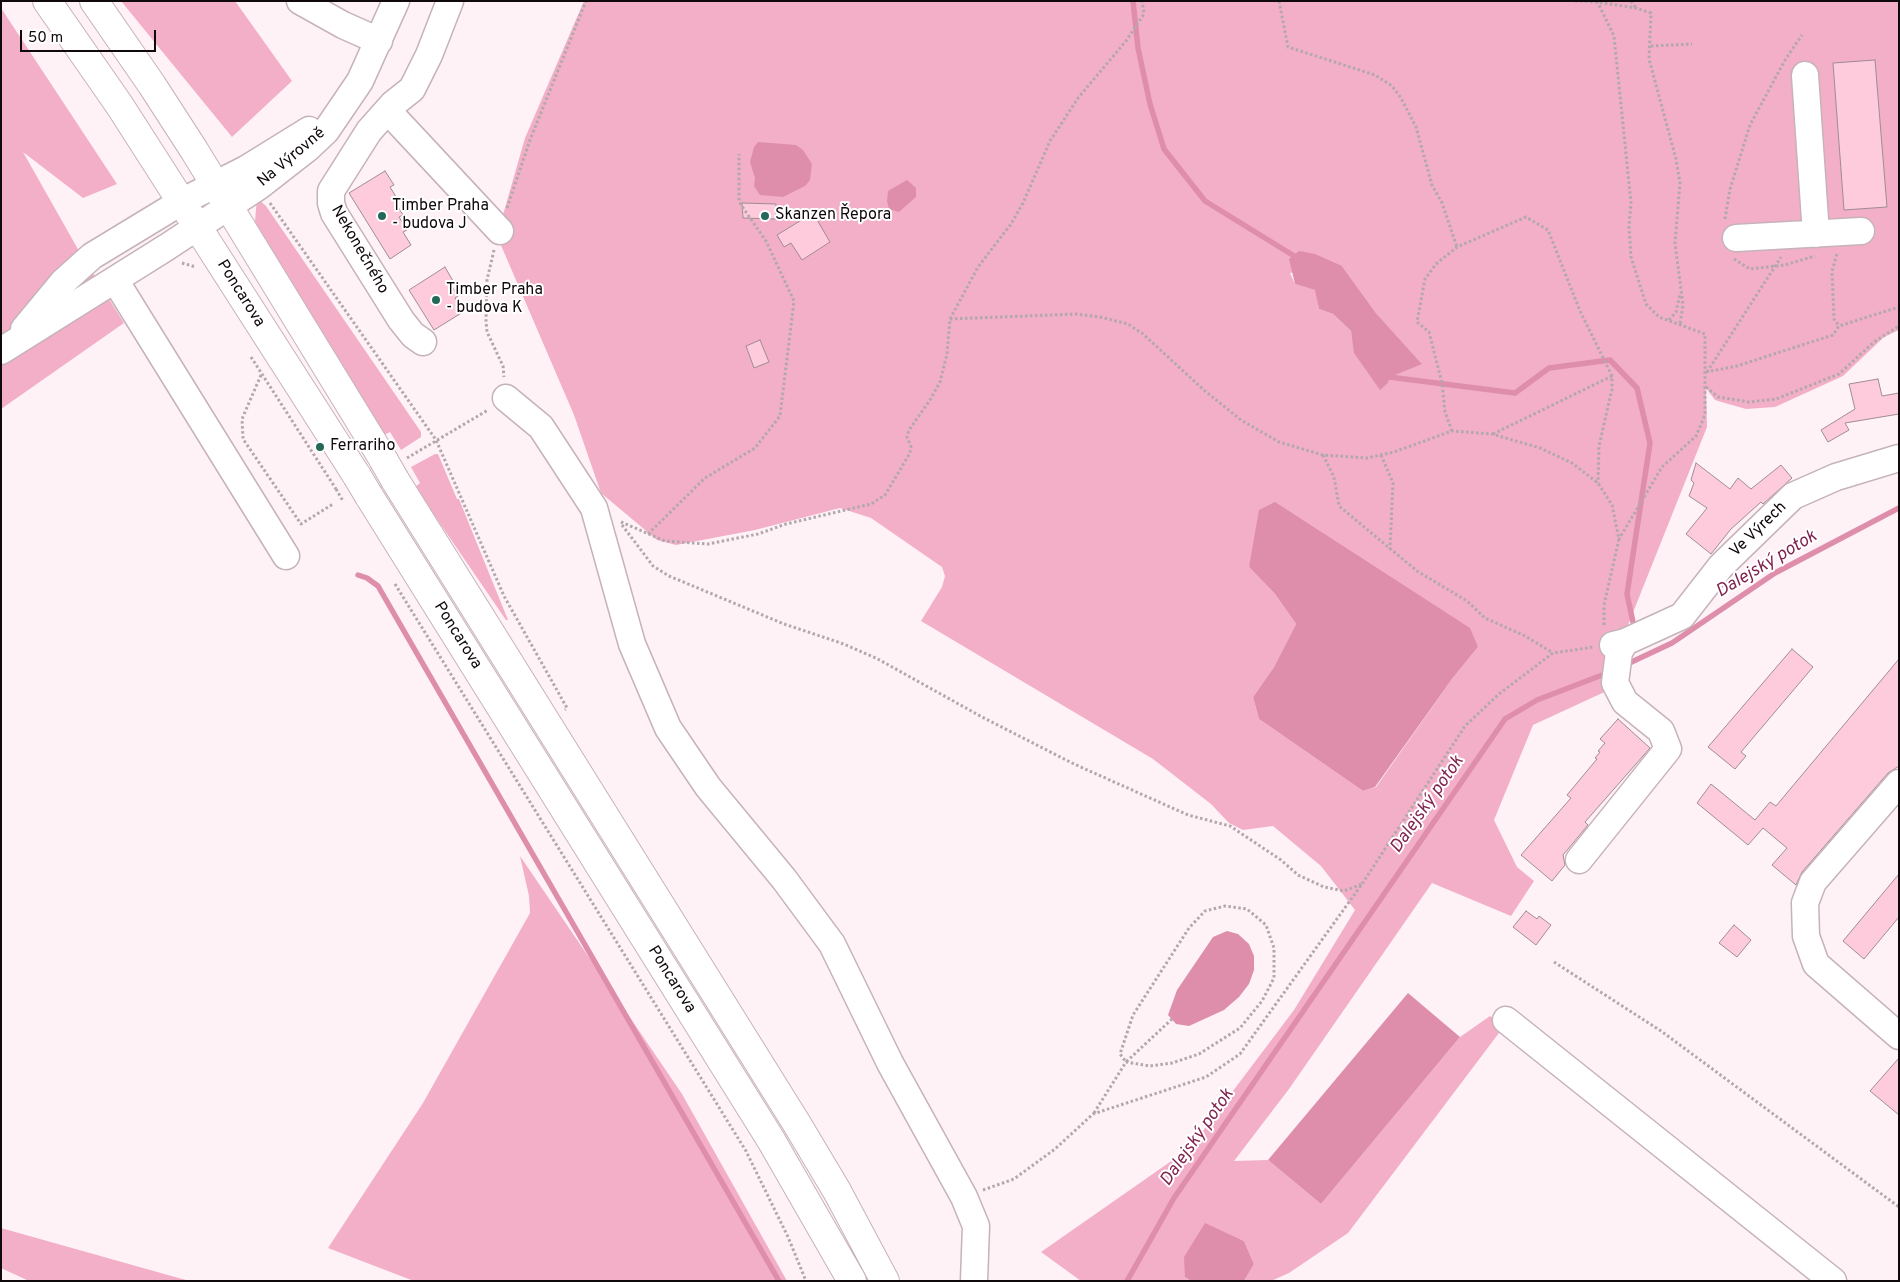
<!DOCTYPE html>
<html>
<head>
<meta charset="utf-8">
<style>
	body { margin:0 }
	#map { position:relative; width:1900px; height:1282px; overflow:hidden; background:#fef2f6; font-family:Overpass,sans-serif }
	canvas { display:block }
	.frame { position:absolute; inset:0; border:2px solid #10090b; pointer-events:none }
	.scale { position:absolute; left:20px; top:30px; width:136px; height:22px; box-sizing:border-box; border:2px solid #10090b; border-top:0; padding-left:6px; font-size:15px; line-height:18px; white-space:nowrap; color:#10090b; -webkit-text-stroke:4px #fff; paint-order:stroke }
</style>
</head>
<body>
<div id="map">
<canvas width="1900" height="1282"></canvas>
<div class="frame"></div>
<div class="scale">50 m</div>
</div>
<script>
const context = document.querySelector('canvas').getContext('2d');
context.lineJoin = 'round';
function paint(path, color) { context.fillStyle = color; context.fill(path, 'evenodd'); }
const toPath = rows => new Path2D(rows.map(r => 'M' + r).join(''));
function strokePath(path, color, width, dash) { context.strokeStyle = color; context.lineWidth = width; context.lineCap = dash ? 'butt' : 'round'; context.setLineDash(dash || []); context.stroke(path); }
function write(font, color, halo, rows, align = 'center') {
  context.font = font + ' Overpass,sans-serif'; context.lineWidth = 4; context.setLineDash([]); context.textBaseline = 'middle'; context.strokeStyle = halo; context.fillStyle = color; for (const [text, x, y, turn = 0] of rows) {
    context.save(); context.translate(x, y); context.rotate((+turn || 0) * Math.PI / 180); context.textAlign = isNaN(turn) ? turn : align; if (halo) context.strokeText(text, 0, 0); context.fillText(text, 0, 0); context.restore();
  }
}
paint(toPath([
	[121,1,235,1,292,81,232,137],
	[584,1,1898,1,1899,330,1884,337,1843,376,1775,407,1746,409,1725,403,1715,400,1706,388,1707,427,1628,625,1624,683,1533,725,1494,820,1517,867,1534,881,1511,916,1432,883,1289,1089,1234,1161,1268,1160,1321,1204,1460,1037,1490,1016,1505,1025,1348,1233,1289,1273,1271,1281,1244,1281,1254,1264,1244,1241,1205,1224,1185,1277,1191,1281,1081,1281,1041,1252,1190,1148,1294,1010,1355,910,1321,866,1273,826,1243,830,1229,823,1211,804,1153,759,921,621,942,587,945,576,942,567,871,518,840,508,755,530,676,545,657,540,601,493,574,415,497,236,525,138],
	[1342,266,1376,313,1421,363,1389,377,1388,383,1380,389,1355,353,1351,331,1333,314,1319,309,1316,290,1295,284,1290,273],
	[1253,553,1478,647,1452,679,1376,787,1363,791,1259,719,1253,697,1274,667,1296,624,1275,594,1249,567],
	[1,8,117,184,83,198,23,152,79,251,124,323,1,409],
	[257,198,266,206,421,432,421,437,401,450,390,432,384,435,260,238,255,221],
	[435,454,438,454,457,499,459,499,508,620,506,620,415,487,420,483,411,467],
	[520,856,682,1094,787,1281,414,1281,328,1248,423,1103,530,913,529,896],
	[1,1228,175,1277,190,1281,29,1281,1,1268]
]), '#f3afc7');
paint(toPath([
	[758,142,796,145,803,150,812,164,810,180,805,186,783,197,760,195,754,186,755,178,750,162,754,147],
	[907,180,916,188,916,197,899,212,889,209,887,201,888,191],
	[1299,251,1315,254,1342,266,1376,313,1422,364,1390,377,1388,383,1380,390,1354,353,1351,331,1333,314,1319,309,1315,290,1295,284,1289,259],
	[1275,502,1470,628,1478,647,1452,679,1375,787,1363,791,1259,719,1253,697,1274,667,1296,624,1275,594,1249,567,1259,510],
	[1227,931,1238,934,1249,944,1254,956,1254,970,1249,984,1239,997,1224,1010,1189,1026,1176,1024,1168,1015,1177,990,1213,937],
	[1408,993,1460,1037,1321,1204,1268,1160],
	[1205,1223,1244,1241,1254,1264,1244,1281,1191,1281,1185,1277,1184,1257]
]), '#de8eab');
strokePath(toPath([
	[1133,1,1138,48,1150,104,1164,149,1205,201,1299,259],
	[1385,371,1389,377,1515,393,1549,368,1610,360,1637,388,1650,443,1627,594,1633,622],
	[358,575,367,578,378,586,779,1281],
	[1623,666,1672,643,1775,573,1899,508],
	[1127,1281,1174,1198,1505,719,1537,700,1610,672]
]), '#de8eab', 5.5);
const building = toPath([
	[1875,60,1887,207,1844,210,1833,63,1875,60],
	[385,171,394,185,390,187,398,200,395,202,403,215,399,217,407,230,403,232,411,245,390,259,349,193,385,171],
	[742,203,776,204,776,219,743,218,742,203],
	[813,213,830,242,802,260,791,243,784,247,777,235,813,213],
	[445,267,453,281,450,283,458,296,455,298,463,312,434,330,409,290,445,267],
	[760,340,769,362,754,368,746,346,760,340],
	[1878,379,1882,396,1899,393,1899,414,1845,423,1849,430,1828,442,1821,430,1855,409,1849,384,1878,379],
	[1696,463,1730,489,1738,478,1751,489,1781,465,1792,478,1763,504,1761,502,1731,529,1711,554,1686,534,1707,508,1689,496,1694,483,1691,480,1696,463],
	[1792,649,1813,667,1741,752,1746,756,1735,769,1708,747,1792,649],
	[1899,659,1899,766,1888,773,1802,872,1796,885,1772,865,1787,848,1763,828,1748,845,1697,803,1711,784,1755,820,1770,802,1776,806,1899,659],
	[1618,719,1650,748,1585,822,1588,825,1563,855,1565,865,1552,881,1521,855,1571,798,1567,795,1597,759,1595,758,1600,752,1598,751,1605,743,1600,739,1618,719],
	[1899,874,1899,917,1864,959,1843,941,1899,874],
	[1526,911,1537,919,1539,916,1551,925,1536,945,1513,927,1526,911],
	[1734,925,1751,940,1737,957,1719,943,1734,925],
	[1899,1058,1899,1115,1870,1091,1899,1058]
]);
paint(building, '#fecbdc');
strokePath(building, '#9f8c93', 1);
const minor = toPath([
	[300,1,343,25,379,41],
	[1805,75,1816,234],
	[388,111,500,231],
	[1736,238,1861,231],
	[115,280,286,556],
	[24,329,63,282,92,256,181,202,246,169,309,130],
	[423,342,413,335,401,320,334,213,331,203,331,191,369,131,393,104,412,89,429,55,450,1],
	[1,351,167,247,258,187,308,148,326,131,360,81,396,1],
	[506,398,541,427,594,508,632,644,668,728,708,787,784,879,832,944,890,1063,964,1197,976,1226,974,1281],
	[1613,645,1625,642,1682,616,1721,566,1793,496,1836,477,1899,458],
	[1899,783,1813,882,1805,903,1806,936,1816,964,1899,1036],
	[1579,860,1668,749,1661,731,1625,702,1615,683,1619,652,1625,642],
	[1506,1020,1833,1281]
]);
const major = toPath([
	[47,1,120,106,357,476],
	[94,1,152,85,194,150,383,459],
	[395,480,797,1124,837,1191,885,1281],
	[369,496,771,1140,852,1281]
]);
strokePath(minor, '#c6b3b9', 29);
strokePath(major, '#c6b3b9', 30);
strokePath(toPath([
	[1279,1,1288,47,1375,75,1392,86,1401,98,1416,127,1432,185,1442,203,1457,247],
	[1575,1,1597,2,1636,8,1651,13,1649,59,1676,159,1680,183,1675,243,1683,305,1680,324],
	[1597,1,1614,36,1631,203,1629,226,1631,257,1646,304,1659,317,1705,334,1705,415,1696,436,1662,467,1619,539],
	[1631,1,1636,8],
	[1651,46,1692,44],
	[270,203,436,440,504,596,567,708,565,710],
	[507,208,530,140,586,1],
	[1725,219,1730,189,1750,125,1785,60,1802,35],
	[494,250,487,280,486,321,487,332,503,366,504,377],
	[1837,254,1832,271,1834,319,1839,326],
	[1734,259,1750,269,1785,265,1815,256],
	[182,263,196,267],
	[950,319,1076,314,1100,317,1128,324,1143,334,1205,391,1241,420,1279,442,1323,455,1367,458,1394,452,1452,431,1492,434,1540,448,1572,463,1598,483,1612,505,1619,539,1604,605,1604,626],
	[1669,320,1676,312,1680,294],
	[251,357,336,489],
	[1706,372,1737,366,1833,335,1839,326,1899,307],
	[1707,372,1781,257],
	[261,375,242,419,243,439,301,524,333,504],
	[1706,387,1718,397,1749,402,1776,399,1839,374,1874,342,1899,326],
	[1452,431,1445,412,1442,383,1429,332,1417,322,1425,279,1436,264,1457,247,1526,217,1548,230,1580,311,1612,376,1612,389,1599,446,1598,483],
	[1493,434,1612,376],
	[1323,455,1334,477,1339,506,1417,571,1467,601,1485,618,1525,636,1553,653],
	[1381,455,1393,483,1390,549],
	[407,458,488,410],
	[621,522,665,541,708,544,758,534,786,524,871,504,885,495,910,453,911,447,907,437,909,430,930,400,940,382,947,354,950,319,978,267,1011,224,1023,203,1050,141,1078,98,1126,41,1144,14,1142,1],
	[622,525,653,566,669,576,784,624,841,643,876,658,982,717,1074,764,1188,815,1230,826,1281,860,1298,875,1324,887,1344,891,1362,884],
	[648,534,705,478,755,448,780,416,794,301,766,241,739,202,739,154],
	[395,584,746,1151,788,1237,806,1281],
	[1554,962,1661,1031,1899,1207],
	[1094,1113,1126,1062,1150,1066,1172,1063,1199,1054,1240,1028,1262,1001,1274,978,1274,948,1266,925,1247,909,1225,906,1205,911,1189,928,1133,1015,1120,1054,1126,1062,1172,1019],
	[983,1190,1014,1179,1055,1149,1093,1114,1206,1077,1240,1054,1362,884,1465,726,1499,694,1553,653,1594,647]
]), '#b2a8ab', 3, [2.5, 2.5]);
strokePath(minor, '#fff', 26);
strokePath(major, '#fff', 28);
const majorBridge = toPath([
	[383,459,395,480],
	[357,476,369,496]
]);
strokePath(majorBridge, '#c6b3b9', 30, []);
strokePath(toPath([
	[336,489,343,501]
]), '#b2a8ab', 3, [2.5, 2.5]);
strokePath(majorBridge, '#fff', 28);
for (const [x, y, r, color] of [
	[382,216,5,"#246859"],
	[765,216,5,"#246859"],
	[436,300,5,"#246859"],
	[320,447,5,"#246859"]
]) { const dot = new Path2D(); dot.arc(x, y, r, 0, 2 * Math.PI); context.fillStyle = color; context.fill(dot); strokePath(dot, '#fff', 2); }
write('16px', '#10090b', '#fff', [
	["Na Výrovně",292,158,-40],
	["Nekonečného",359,250,60],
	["Poncarova",240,294,58],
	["Ve Výrech",1759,530,-44],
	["Poncarova",457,636,58],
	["Poncarova",671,980,58]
]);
write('16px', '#10090b', '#fff', [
	["Timber Praha",392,207],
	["- budova J",392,225],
	["Skanzen Řepora",775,216],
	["Timber Praha",446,291],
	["- budova K",446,309],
	["Ferrariho",330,447]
], 'left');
write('italic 18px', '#81244f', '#fff', [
	["Dalejský potok",1767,565,-31],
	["Dalejský potok",1428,805,-55],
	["Dalejský potok",1198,1138,-55]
]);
</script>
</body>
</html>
